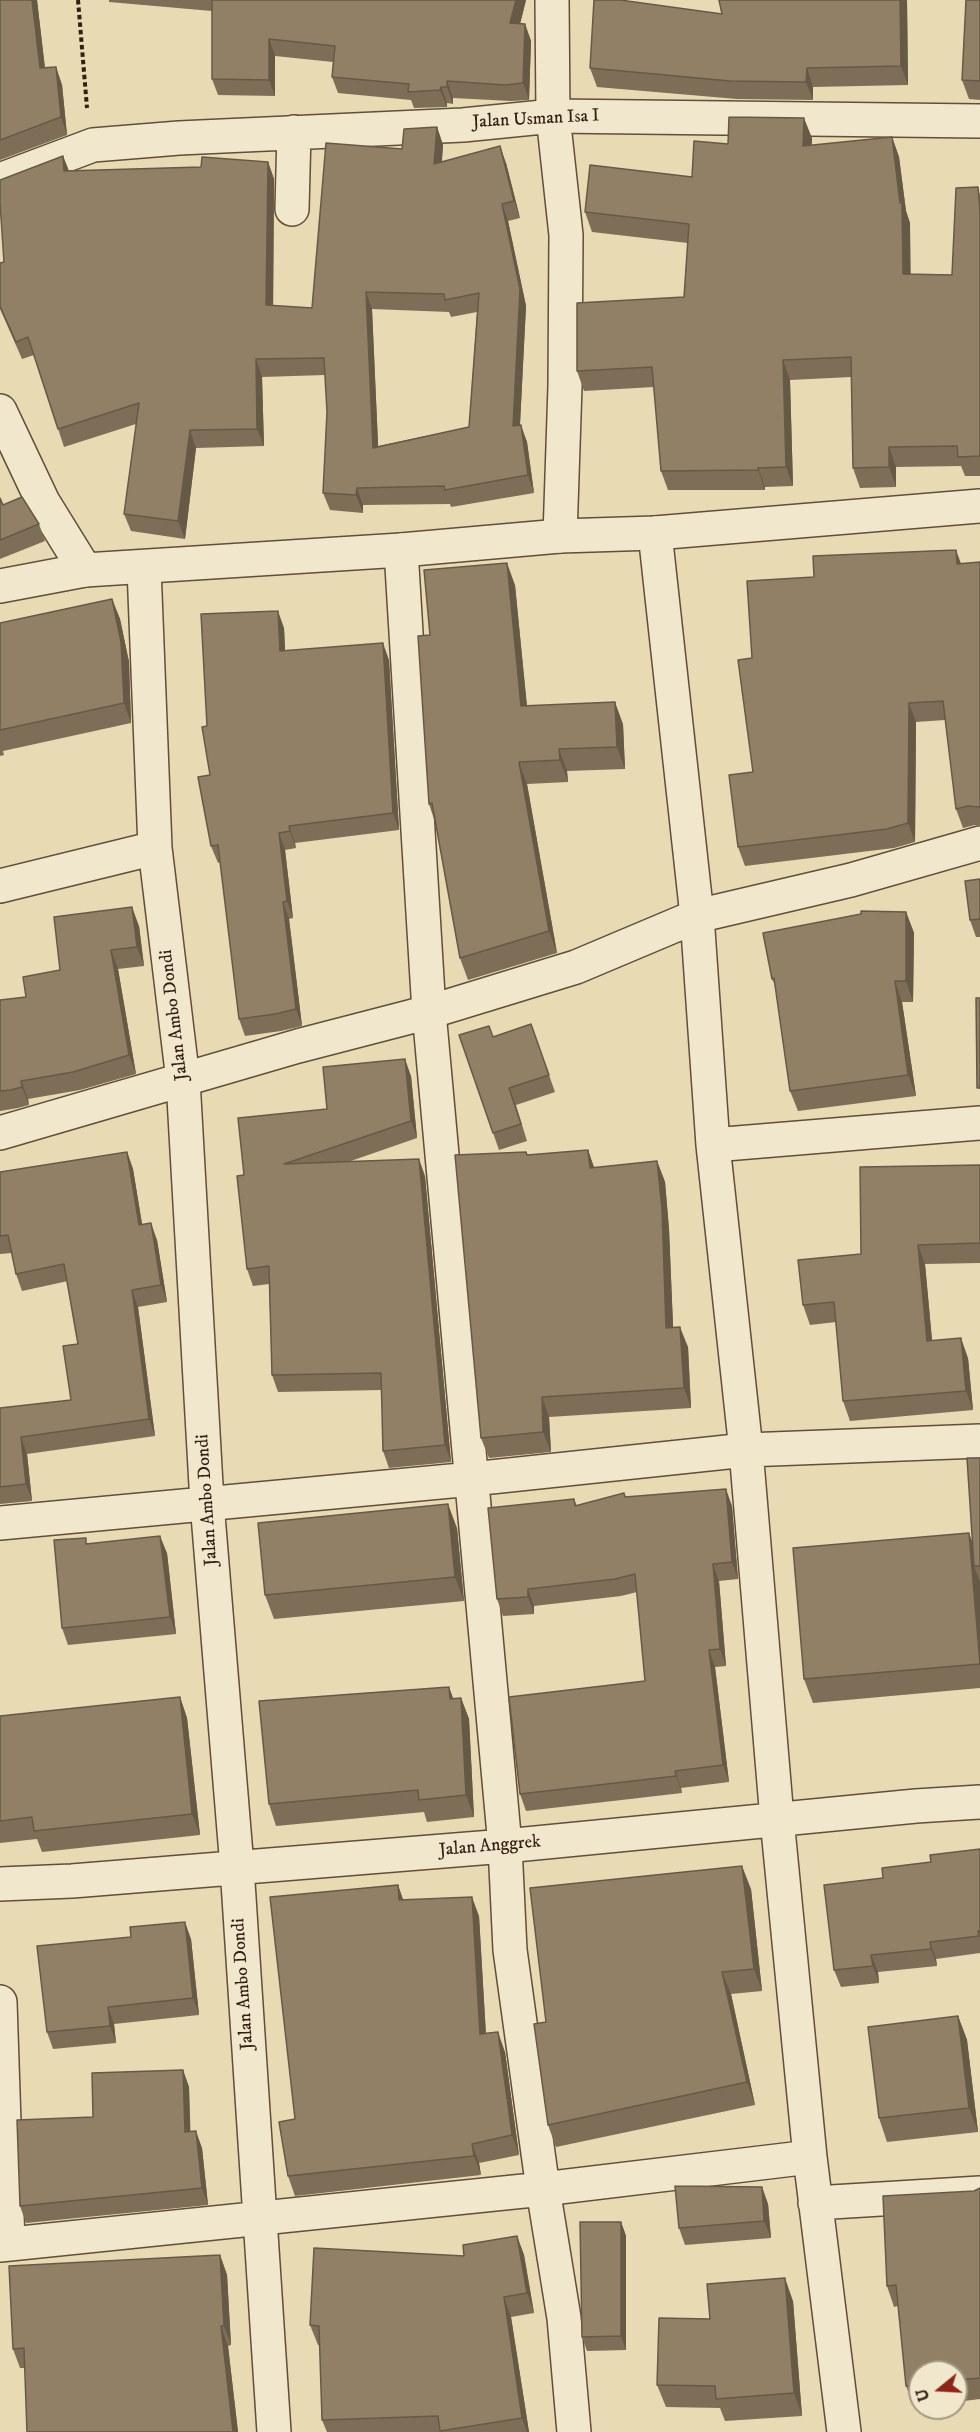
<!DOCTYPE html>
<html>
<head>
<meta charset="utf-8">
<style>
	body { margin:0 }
	#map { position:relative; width:980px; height:2432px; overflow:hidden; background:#e8dab2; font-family:"IM FELL DW Pica",serif }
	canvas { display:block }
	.north { position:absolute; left:908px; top:2360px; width:60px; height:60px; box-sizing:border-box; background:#f0e7cd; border:2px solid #a59783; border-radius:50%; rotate:252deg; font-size:16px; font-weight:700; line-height:24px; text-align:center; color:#341f13 }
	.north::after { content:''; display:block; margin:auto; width:21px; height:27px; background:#8f2418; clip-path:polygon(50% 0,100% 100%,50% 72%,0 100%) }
</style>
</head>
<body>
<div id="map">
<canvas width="980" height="2432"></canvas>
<div class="north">U</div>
</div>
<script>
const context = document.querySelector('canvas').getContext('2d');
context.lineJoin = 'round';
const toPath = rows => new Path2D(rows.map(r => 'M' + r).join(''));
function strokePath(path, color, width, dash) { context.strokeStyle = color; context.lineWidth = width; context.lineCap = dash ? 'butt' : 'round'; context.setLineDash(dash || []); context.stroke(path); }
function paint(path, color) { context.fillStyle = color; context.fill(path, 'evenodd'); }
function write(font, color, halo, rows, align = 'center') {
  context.font = font + ' "IM FELL DW Pica",serif'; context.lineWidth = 5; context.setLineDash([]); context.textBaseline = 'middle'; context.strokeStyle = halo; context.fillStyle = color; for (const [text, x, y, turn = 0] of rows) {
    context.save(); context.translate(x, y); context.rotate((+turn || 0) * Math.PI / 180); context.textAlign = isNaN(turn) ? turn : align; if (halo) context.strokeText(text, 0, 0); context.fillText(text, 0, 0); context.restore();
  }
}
const minor = toPath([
	[552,0,553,116,566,235,565,386,560,536],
	[0,180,93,145,179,138,463,125,553,116,980,121],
	[292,209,294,132],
	[655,533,697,916,713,1145,746,1450,777,1819,810,2157,844,2432],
	[401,550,429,1012,505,1846,510,1950,543,2189,564,2318,574,2432],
	[144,568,155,848,183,1080,207,1503,237,1867,274,2432],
	[0,586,85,570],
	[0,886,155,848],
	[0,1133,298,1046,429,1012,576,967,697,916,851,880,980,843],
	[713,1145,980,1123],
	[0,1523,472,1479,746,1450,980,1441],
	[0,1884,72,1881,505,1846,916,1806,980,1802],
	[0,2002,8,2244],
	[815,2203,980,2193],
	[0,2245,543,2189,810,2157]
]);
const tertiary = toPath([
	[0,411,43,502,85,570,401,550,560,536,655,533,980,506]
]);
strokePath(minor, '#614e3b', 36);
strokePath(tertiary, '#614e3b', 36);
strokePath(toPath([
	[78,0,87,108]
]), '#341f13', 4, [4.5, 3]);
strokePath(minor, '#f0e7cd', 33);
strokePath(tertiary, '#f0e7cd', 33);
paint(toPath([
	[0,0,37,0,45,68,56,67,62,85,67,135,0,160],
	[109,0,526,0,520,24,525,24,531,41,529,100,511,101,453,98,453,104,447,103,447,107,414,108,411,100,338,93,332,77,333,62,275,56,275,96,218,95,212,79,212,11,109,2],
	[719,0,907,0,908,85,813,87,813,100,737,99,597,87,590,68,722,14],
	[980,0,980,100,969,99,962,80],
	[437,127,443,145,442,161,506,163,520,218,508,221,526,306,520,425,527,442,534,493,451,507,450,504,363,505,363,513,330,510,323,493,327,412,325,375,262,377,264,446,196,448,185,539,131,531,124,514,136,424,64,447,34,355,22,359,0,309,0,263,4,262,63,156,69,171,201,167,268,162,274,179,273,306,312,308,402,149],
	[372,309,449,312,451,317,477,312,469,427,378,446],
	[892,137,899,157,906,211,910,223,910,274,952,275,980,192,980,476,965,476,961,466,896,467,896,487,860,488,853,468,851,377,790,380,793,486,765,487,765,490,668,490,661,471,654,387,584,391,577,371,684,297,688,243,592,232,585,212,692,177,728,144,812,138,811,146],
	[0,498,3,505,39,524,45,541,0,559],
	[980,562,980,826,975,825,963,828,956,809,945,720,916,722,915,842,894,848,745,866,738,847,753,772,752,658,814,577],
	[515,585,527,706,623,724,625,769,567,771,568,782,527,784,557,953,468,980,460,958,436,825,429,804,430,635],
	[112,599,120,619,129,662,131,723,3,751,4,755,0,756,0,623],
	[284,628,285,651,389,660,399,830,295,843,296,848,285,850,293,918,289,919,302,1026,281,1031,245,1036,239,1019,220,862,218,863,211,846,210,775,207,726],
	[980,879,980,937,976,937,970,920],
	[906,912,914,933,913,1002,902,1002,916,1096,798,1111,790,1091,776,987,772,979],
	[139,926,144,966,118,969,136,1074,80,1090,28,1099,29,1105,18,1108,0,1111,0,1000,26,997,60,970],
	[531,1024,555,1092,516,1105,527,1141,499,1150,459,1035,493,1037],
	[411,1076,417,1138,348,1162,425,1176,451,1462,389,1468,383,1451,382,1390,278,1392,272,1375,269,1284,253,1286,247,1269,244,1175,327,1109],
	[588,1150,594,1168,657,1161,665,1182,669,1229,673,1327,688,1347,691,1408,549,1417,551,1452,489,1458,481,1438,526,1152,528,1155],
	[127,1152,133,1169,142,1224,157,1240,167,1302,138,1307,155,1436,27,1454,32,1501,0,1504,0,1408,71,1400,78,1344,68,1281,22,1291,16,1274,12,1253,0,1254,0,1172],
	[980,1165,980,1263,925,1264,932,1341,968,1358,973,1410,850,1421,843,1401,836,1322,810,1325,803,1305,861,1254],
	[980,1458,980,1688,813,1703,804,1679,973,1542],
	[626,1497,732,1506,738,1579,719,1581,726,1666,715,1667,729,1782,681,1788,682,1793,526,1811,520,1794,645,1681,637,1592,621,1596,534,1606,534,1614,503,1616,497,1599,574,1499,577,1506],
	[457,1528,464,1601,274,1619,265,1595],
	[88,1544,167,1553,176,1634,68,1645,62,1628],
	[449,1687,453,1699,461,1698,469,1719,474,1817,427,1822,424,1812,276,1826,269,1804],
	[180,1697,187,1718,200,1835,42,1852,37,1839,0,1843,0,1716],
	[980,1849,980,1953,936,1959,937,1966,878,1972,879,1983,841,1987,834,1970,883,1878,931,1862],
	[398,1885,403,1900,479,1916,486,2034,505,2052,519,2155,479,2163,481,2175,295,2196,288,2176,295,2119],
	[751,1889,762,1991,731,1994,755,2105,556,2147,548,2125,546,2022],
	[191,1939,199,2015,114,2024,116,2043,53,2049,47,2032],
	[958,2016,967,2040,978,2132,887,2142,879,2118],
	[183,2070,189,2087,190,2132,202,2148,208,2205,26,2223,20,2206,93,2117],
	[762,2187,768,2204,771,2238,685,2245,679,2228],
	[980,2188,980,2399,956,2402,956,2372,920,2372,920,2406,914,2406,906,2386,898,2306,894,2307,887,2286,974,2191],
	[621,2222,626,2236,626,2350,587,2351,582,2337],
	[517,2236,524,2255,534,2313,511,2317,529,2432,327,2432,322,2420,320,2345,318,2345,310,2325,464,2256],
	[220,2255,227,2275,231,2345,228,2346,238,2432,27,2432,25,2368,20,2368,13,2349],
	[793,2301,802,2416,725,2421,720,2408,666,2407,657,2385,710,2319]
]), '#7e6e58');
paint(toPath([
	[32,0,37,0,47,86,40,68],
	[516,0,526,0,516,40,510,23],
	[900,0,907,0,908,85,901,66],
	[525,24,531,41,529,100,523,83],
	[269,39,275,56,275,96,269,80],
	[56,67,62,85,67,135,61,117],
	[807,68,813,87,813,100,806,82],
	[447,81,453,98,453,104,447,87],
	[441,87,447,103,447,107,440,90],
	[804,118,812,138,811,166,803,146],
	[437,127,443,145,440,181,434,164],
	[892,137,899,157,906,211,910,223,911,294,903,274,900,203],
	[500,146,506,163,520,218,514,201],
	[63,156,70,174,64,171],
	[268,162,274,179,273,323,266,305],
	[502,204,508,221,526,306,519,443,513,426],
	[366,292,372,309,379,465,373,448],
	[256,359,262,377,264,446,257,429],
	[783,360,790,380,793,486,786,467],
	[521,425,527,442,534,493,528,475],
	[190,430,196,448,185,539,178,521],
	[889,447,896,467,896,487,889,467],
	[758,468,765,487,765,490,758,470],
	[357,488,363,505,363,513,356,495],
	[956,550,963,569,957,564],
	[507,563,515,585,529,728,521,706],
	[112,599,120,619,129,662,131,723,124,703],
	[278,611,284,628,286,668,280,651],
	[383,643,389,660,399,830,393,813],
	[615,702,623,724,625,769,617,747],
	[909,703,916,722,915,842,908,823],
	[559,749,567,771,568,782,560,760],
	[519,762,527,784,557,953,549,931],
	[289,826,295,843,296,848,290,831],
	[279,833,285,850,293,918,287,901],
	[283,902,289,919,302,1026,296,1009],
	[132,907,139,926,144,966,137,947],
	[906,912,914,933,913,1002,906,981],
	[111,950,118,969,136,1074,129,1055],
	[895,981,902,1002,916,1096,908,1075],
	[405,1059,411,1076,417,1138,411,1121],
	[21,1081,28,1099,29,1105,22,1087],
	[588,1150,595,1170,590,1168],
	[127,1152,133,1169,145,1242,139,1225],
	[419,1159,425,1176,451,1462,445,1445],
	[657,1161,665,1182,669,1229,674,1348,666,1328],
	[151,1223,157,1240,167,1302,161,1285],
	[918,1245,925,1264,934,1361,927,1341],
	[132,1290,138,1307,155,1436,149,1419],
	[680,1327,688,1347,691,1408,684,1388],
	[961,1338,968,1358,973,1410,966,1391],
	[542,1397,549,1417,551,1452,543,1432],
	[21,1437,27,1454,32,1501,26,1484],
	[726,1489,732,1506,738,1579,732,1562],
	[448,1504,457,1528,464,1601,455,1577],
	[969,1533,978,1557,974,1566,980,1582,980,1658],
	[160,1536,167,1553,176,1634,170,1617],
	[713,1564,719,1581,726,1666,720,1649],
	[528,1589,534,1606,534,1614,528,1597],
	[709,1650,715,1667,729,1782,723,1765],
	[449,1687,457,1709,450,1699],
	[180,1697,187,1718,200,1835,192,1814],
	[461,1698,469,1719,474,1817,466,1795],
	[675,1771,681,1788,682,1793,676,1776],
	[742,1866,751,1889,762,1991,754,1969],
	[398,1885,405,1905,399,1900],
	[472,1897,479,1916,487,2054,480,2034],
	[185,1922,191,1939,199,2015,193,1998],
	[930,1942,936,1959,937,1966,931,1949],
	[871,1955,878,1972,879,1983,873,1966],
	[722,1972,731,1994,755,2105,747,2082],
	[108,2007,114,2024,116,2043,110,2026],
	[958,2016,967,2040,978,2132,969,2108],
	[498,2032,505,2052,519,2155,512,2135],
	[183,2070,189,2087,191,2149,185,2132],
	[196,2131,202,2148,208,2205,202,2188],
	[472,2144,479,2163,481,2175,474,2156],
	[762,2187,768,2204,771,2238,764,2221],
	[621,2222,626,2236,626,2350,621,2336],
	[517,2236,524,2255,534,2313,527,2293],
	[220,2255,227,2275,231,2345,224,2326],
	[785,2278,793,2301,802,2416,794,2393],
	[504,2297,511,2317,529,2432,527,2432,522,2418],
	[221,2326,228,2346,238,2432,233,2432]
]), '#665a47');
const building = toPath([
	[0,0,32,0,40,68,56,67,61,117,0,140,0,0],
	[212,0,516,0,510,23,525,24,523,83,505,85,447,81,447,87,441,87,440,90,408,92,409,84,332,77,335,46,269,39,269,80,212,79,212,0],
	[594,0,620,0,722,14,719,0,900,0,901,66,807,68,806,82,730,81,590,68,594,0],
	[966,0,980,0,980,81,962,80,966,0],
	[729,117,804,118,803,146,892,137,900,203,902,203,903,274,952,275,956,188,978,187,980,211,980,456,958,457,957,446,889,447,889,467,853,468,851,357,783,360,786,467,758,468,758,470,661,471,652,367,577,371,577,303,684,297,689,224,585,212,590,165,692,177,694,141,728,144,729,117],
	[437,127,434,164,500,146,514,201,502,204,520,289,513,426,521,425,528,475,445,490,444,486,357,488,356,495,323,493,327,412,324,358,256,359,257,429,190,430,178,521,124,514,139,403,58,429,28,337,16,342,0,306,0,263,4,262,0,203,0,180,63,156,64,171,201,167,202,157,268,162,266,305,312,308,326,143,402,149,404,129,437,127],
	[366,292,444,294,445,300,479,293,469,427,373,448,366,292],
	[22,497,39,524,0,540,0,498,3,505,22,497],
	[956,550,957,564,980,562,980,807,968,806,956,809,943,701,909,703,908,823,887,829,738,847,729,775,753,772,738,660,752,658,747,581,814,577,813,556,956,550],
	[507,563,521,706,615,702,617,747,559,749,560,760,519,762,549,931,460,958,432,803,429,804,418,636,430,635,424,570,507,563],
	[112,599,121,642,124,703,0,730,0,623,112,599],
	[278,611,280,651,383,643,393,813,289,826,290,831,279,833,287,901,283,902,296,1009,275,1014,239,1019,218,845,211,846,198,777,210,775,202,727,207,726,201,614,278,611],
	[980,879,980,919,970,920,965,881,980,879],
	[132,907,137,947,111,950,129,1055,73,1072,21,1081,22,1087,11,1090,0,1091,0,1000,26,997,23,977,60,970,54,917,132,907],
	[861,911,906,912,906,981,895,981,908,1075,790,1091,774,978,772,979,763,933,861,914,861,911],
	[976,998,980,998,980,1088,977,1088,976,998],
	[531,1024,549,1075,509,1088,521,1124,493,1133,459,1035,489,1026,493,1037,531,1024],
	[405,1059,411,1121,284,1164,419,1159,445,1445,383,1451,381,1373,272,1375,269,1266,247,1269,237,1176,244,1175,238,1118,327,1109,323,1067,405,1059],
	[588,1150,590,1168,657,1161,662,1209,666,1328,680,1327,684,1388,542,1397,543,1432,481,1438,455,1155,526,1152,527,1155,588,1150],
	[127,1152,139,1225,151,1223,161,1285,132,1290,149,1419,21,1437,26,1484,0,1487,0,1408,71,1400,63,1346,78,1344,64,1264,16,1274,8,1235,0,1236,0,1172,127,1152],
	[980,1165,980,1243,918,1245,927,1341,961,1338,966,1391,843,1401,834,1302,803,1305,798,1260,861,1254,860,1167,980,1165],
	[967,1458,980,1458,980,1566,974,1566,967,1458],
	[726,1489,732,1562,713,1564,720,1649,709,1650,723,1765,675,1771,676,1776,520,1794,509,1697,645,1681,635,1574,615,1579,528,1589,528,1597,497,1599,488,1508,574,1499,575,1506,624,1493,625,1497,726,1489],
	[448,1504,455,1577,265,1595,258,1523,448,1504],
	[969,1533,980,1664,804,1679,793,1548,969,1533],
	[160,1536,170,1617,62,1628,54,1540,86,1538,86,1544,160,1536],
	[449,1687,450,1699,461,1698,466,1795,419,1800,418,1790,269,1804,259,1701,449,1687],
	[180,1697,192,1814,34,1831,32,1817,0,1821,0,1716,180,1697],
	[980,1849,980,1931,978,1931,979,1936,930,1942,931,1949,871,1955,873,1966,834,1970,824,1885,883,1878,882,1868,931,1862,930,1855,980,1849],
	[742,1866,754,1969,722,1972,747,2082,548,2125,534,2024,546,2022,530,1888,742,1866],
	[398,1885,399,1900,472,1897,480,2034,498,2032,512,2135,472,2144,474,2156,288,2176,279,2122,295,2119,270,1897,398,1885],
	[185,1922,193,1998,108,2007,110,2026,47,2032,37,1946,131,1937,130,1927,185,1922],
	[958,2016,969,2108,879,2118,868,2027,958,2016],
	[183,2070,185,2132,196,2131,202,2188,20,2206,17,2120,93,2117,92,2073,183,2070],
	[675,2186,762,2187,764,2221,679,2228,675,2186],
	[980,2188,980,2378,956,2380,956,2372,920,2372,920,2384,906,2386,896,2285,887,2286,883,2196,974,2191,980,2188],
	[580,2222,621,2222,621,2336,582,2337,580,2222],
	[517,2236,527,2293,504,2297,522,2418,440,2431,438,2416,322,2420,319,2326,310,2325,314,2248,464,2256,463,2245,517,2236],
	[220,2255,224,2326,221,2326,233,2432,27,2432,24,2348,13,2349,9,2266,220,2255],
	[785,2278,794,2393,716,2399,715,2386,657,2385,659,2318,710,2319,707,2284,785,2278]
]);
paint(building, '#928066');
strokePath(building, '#665a47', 1.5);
write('18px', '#341f13', '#f0e7cd', [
	["Jalan Usman Isa I",536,120,-3],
	["Jalan Ambo Dondi",175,1015,-97],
	["Jalan Ambo Dondi",208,1500,-94],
	["Jalan Anggrek",490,1847,-5],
	["Jalan Ambo Dondi",244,1984,-94]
]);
</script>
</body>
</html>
